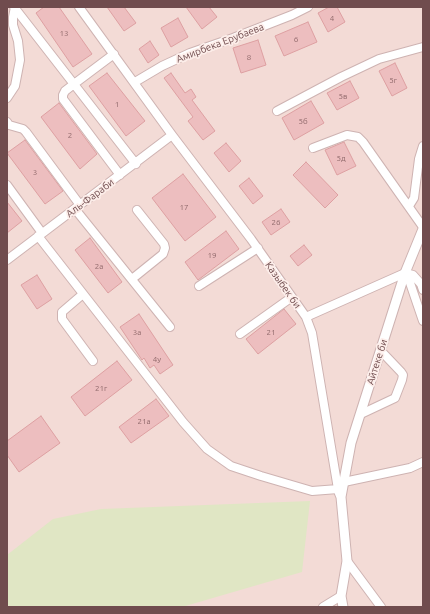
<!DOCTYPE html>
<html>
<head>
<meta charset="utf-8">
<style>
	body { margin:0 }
	#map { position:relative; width:430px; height:614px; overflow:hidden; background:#fae9e4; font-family:Ubuntu,sans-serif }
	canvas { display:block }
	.frame { position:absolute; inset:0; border:8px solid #704c4e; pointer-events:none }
</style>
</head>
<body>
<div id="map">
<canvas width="430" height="614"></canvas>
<div class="frame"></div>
</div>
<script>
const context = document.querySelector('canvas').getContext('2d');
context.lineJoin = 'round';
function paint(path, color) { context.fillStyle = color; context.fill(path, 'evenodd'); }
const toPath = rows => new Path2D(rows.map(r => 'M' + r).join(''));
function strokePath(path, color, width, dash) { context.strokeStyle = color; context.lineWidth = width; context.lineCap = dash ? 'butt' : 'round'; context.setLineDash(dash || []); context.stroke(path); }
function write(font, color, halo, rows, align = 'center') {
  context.font = font + ' Ubuntu,sans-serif'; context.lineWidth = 3.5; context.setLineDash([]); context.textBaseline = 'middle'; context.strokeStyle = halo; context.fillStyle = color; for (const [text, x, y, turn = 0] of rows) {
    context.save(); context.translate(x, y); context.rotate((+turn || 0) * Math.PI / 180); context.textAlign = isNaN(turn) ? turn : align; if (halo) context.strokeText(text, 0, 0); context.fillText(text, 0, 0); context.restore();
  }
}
paint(toPath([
	[7,7,423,7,423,607,7,607]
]), '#f3dbd6');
paint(toPath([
	[310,501,302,572,182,607,12,607,7,605,7,555,53,519,101,509]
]), '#e0e6c4');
const building = toPath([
	[44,7,59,7,92,54,73,67,36,13,44,7],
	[107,7,124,7,136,23,124,31,107,7],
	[186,7,209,7,217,17,202,29,186,7],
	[329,7,337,7,345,22,328,32,318,13,329,7],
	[178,18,188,37,171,47,161,28,178,18],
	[308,22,317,42,284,56,275,36,308,22],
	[258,40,266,65,241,73,233,48,258,40],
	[150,41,159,55,148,63,139,49,150,41],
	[395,63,407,88,392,96,379,71,395,63],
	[107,73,145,121,126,136,89,86,107,73],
	[171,73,185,93,191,89,196,97,192,100,215,131,203,140,188,121,193,117,164,78,171,73],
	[350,81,359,98,337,110,327,93,350,81],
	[311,101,324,123,294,140,282,118,311,101],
	[59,103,97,154,80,169,41,117,59,103],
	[25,140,63,191,45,204,7,153,25,140],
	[344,142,356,166,337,175,325,150,344,142],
	[226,143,241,161,229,172,214,153,226,143],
	[306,162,338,195,325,208,293,175,306,162],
	[183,174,216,217,185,241,152,198,183,174],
	[249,178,263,196,253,204,239,186,249,178],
	[7,202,22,221,7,233,7,202],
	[281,209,290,222,271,235,262,222,281,209],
	[226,231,239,249,198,280,185,262,226,231],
	[90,238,122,282,108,293,75,250,90,238],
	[304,245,312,255,298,266,290,256,304,245],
	[37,275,52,299,37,309,21,285,37,275],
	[284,309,296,324,258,354,246,339,284,309],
	[139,314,173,365,160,374,154,365,150,368,144,358,142,360,120,327,139,314],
	[117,361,132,380,85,416,71,397,117,361],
	[156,399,169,416,131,443,119,427,156,399],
	[41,416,60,443,19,472,7,455,7,441,41,416]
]);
paint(building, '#edbebf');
strokePath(building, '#dea0a2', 1);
const minor = toPath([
	[14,7,136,164],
	[114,54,74,84,65,91,63,95,63,99,120,175],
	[135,82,162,66,190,53,233,38,292,15,308,7],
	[7,98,15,86,20,60,18,41,13,25,13,17,15,7],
	[277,111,341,77,379,59,423,47],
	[7,122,9,125,23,129,26,132,80,205],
	[313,148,347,135,358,137,363,142,423,227],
	[7,185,42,233],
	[409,206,414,198,419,159,423,146],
	[75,209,170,327],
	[38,236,183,422,207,449,231,466,261,476,312,491,338,489,312,333,306,317,251,239,172,135,79,7],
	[7,260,172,135],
	[407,274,423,321],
	[132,279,163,254,165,248,164,244,137,210],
	[199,286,258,248],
	[83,294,62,312,62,319,93,361],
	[306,317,405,273,413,275,421,284,423,290],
	[240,334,292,297],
	[361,414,395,398,402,380,403,375,401,372,381,351],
	[344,482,410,468,423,462],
	[347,561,381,607],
	[323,607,341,596]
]);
const tertiary = toPath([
	[339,492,341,497,347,561,341,596,343,607],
	[341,497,351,443,405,273,423,229]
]);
strokePath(minor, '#ceb3b2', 10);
strokePath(tertiary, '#ceb3b2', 11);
strokePath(minor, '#fff', 8);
strokePath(tertiary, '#fff', 9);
write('8px', '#8f686a', null, [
	["4",332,18],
	["13",64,33],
	["6",296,39],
	["8",249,57],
	["5г",393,80],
	["5в",343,96],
	["1",117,104],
	["5б",303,121],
	["2",70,135],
	["5д",341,158],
	["3",35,172],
	["17",184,207],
	["26",276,222],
	["19",212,255],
	["2а",99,266],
	["3а",137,332],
	["21",271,332],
	["4у",157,359],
	["21г",101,388],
	["21а",144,421]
]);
write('10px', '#704c4e', '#fdeeea', [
	["Амирбека Ерубаева",220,43,-21],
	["Аль-Фараби",90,198,-37],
	["Казыбек би",283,285,55],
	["Айтеке би",377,362,-72]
]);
</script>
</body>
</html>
